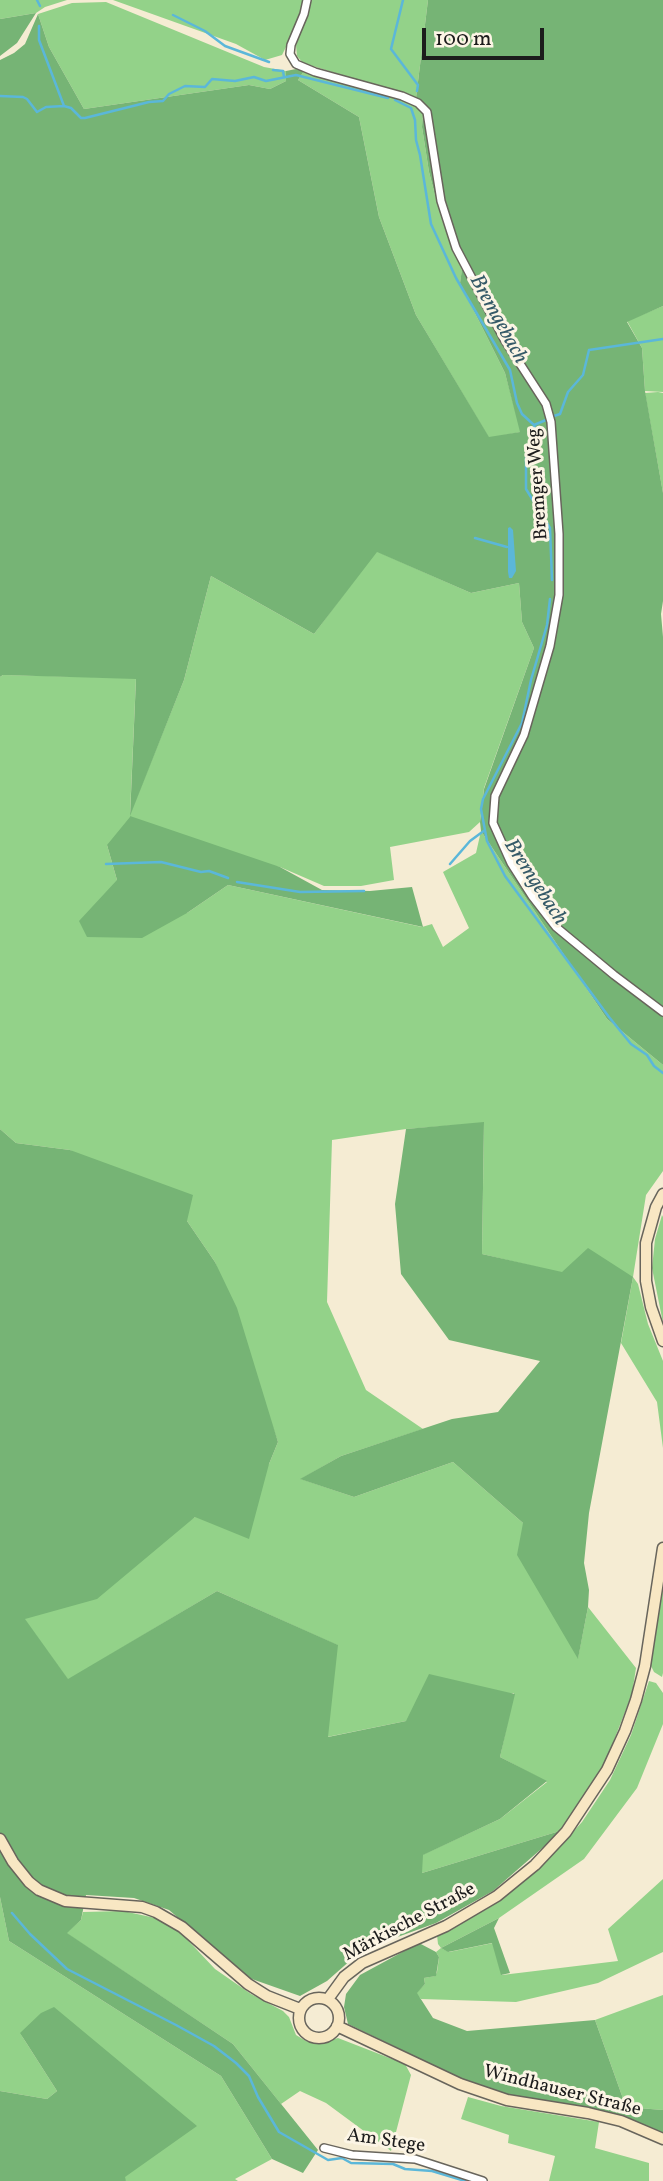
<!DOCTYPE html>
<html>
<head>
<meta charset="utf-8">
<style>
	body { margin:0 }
	#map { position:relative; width:663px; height:2181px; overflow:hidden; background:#f5ecd3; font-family:Vollkorn,serif }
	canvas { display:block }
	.scale { position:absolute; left:422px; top:28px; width:122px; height:32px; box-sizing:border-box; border:4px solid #1c1c1c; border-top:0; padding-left:9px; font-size:21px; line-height:24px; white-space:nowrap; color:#1c1c1c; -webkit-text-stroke:5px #fcf5e5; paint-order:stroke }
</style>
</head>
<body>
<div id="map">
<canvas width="663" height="2181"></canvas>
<div class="scale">100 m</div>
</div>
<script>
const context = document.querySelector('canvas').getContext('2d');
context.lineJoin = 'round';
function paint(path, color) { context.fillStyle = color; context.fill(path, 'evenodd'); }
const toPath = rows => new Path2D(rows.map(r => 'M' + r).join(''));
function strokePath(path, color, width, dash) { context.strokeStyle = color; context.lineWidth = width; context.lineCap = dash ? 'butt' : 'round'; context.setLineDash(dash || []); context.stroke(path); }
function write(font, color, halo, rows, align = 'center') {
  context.font = font + ' Vollkorn,serif'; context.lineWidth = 6; context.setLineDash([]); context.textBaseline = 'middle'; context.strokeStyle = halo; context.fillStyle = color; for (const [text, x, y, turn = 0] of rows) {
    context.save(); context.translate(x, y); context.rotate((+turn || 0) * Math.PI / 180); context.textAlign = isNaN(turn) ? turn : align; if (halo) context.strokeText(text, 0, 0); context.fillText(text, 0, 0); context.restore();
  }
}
paint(toPath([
	[0,0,67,0,45,7,36,13,0,19],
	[113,0,305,0,303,13,282,55,265,60,236,44],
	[309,0,428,0,416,98,303,63,297,56,296,46],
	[106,2,264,67,286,71,286,81,270,89,249,85,84,109,49,47,38,14,72,3],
	[304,71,402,98,416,105,423,112,422,127,429,172,440,214,462,270,460,283,505,373,521,432,489,438,416,315,379,217,359,117,298,80],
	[663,306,663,392,645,391,642,348,627,321],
	[658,392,663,393,663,493,645,393],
	[376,551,471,593,519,583,522,622,534,648,484,788,480,822,469,832,390,847,394,880,361,886,324,886,280,867,107,845,117,880,187,913,228,885,422,927,432,924,443,947,469,928,443,872,476,853,481,831,607,1019,663,1065,663,1171,646,1195,633,1277,638,1284,648,1324,663,1361,663,1448,657,1402,621,1343,633,1277,562,1273,482,1254,484,1123,406,1129,332,1140,327,1302,366,1390,423,1429,341,1456,301,1479,354,1497,453,1462,523,1523,578,1658,588,1607,636,1668,632,1694,604,1766,563,1830,422,1873,422,1855,500,1819,547,1782,500,1757,514,1693,406,1721,327,1737,337,1645,217,1591,68,1680,24,1619,195,1517,269,1464,278,1442,215,1262,187,1221,70,1150,16,1143,0,1129,0,677,3,675,136,678,130,814,184,680,211,576,314,634],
	[662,1215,663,1217,663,1323,652,1268,655,1239],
	[663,1586,663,1673,662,1677,654,1672,650,1664],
	[649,1681,656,1683,663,1693,663,1724,637,1788,584,1859,499,1918,441,1948,449,1952,493,1943,502,1975,618,1961,608,1929,663,1879,663,1952,598,1983,516,2002,421,1999,416,1993,425,1984,424,1978,435,1976,437,1972,439,1957,436,1952,441,1948,438,1944,437,1935,487,1909,545,1863,582,1822,610,1780,631,1735],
	[0,1897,9,1941,221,2076,272,2159,235,2179,238,2181,126,2181,20,2033,57,2091,47,2099,0,2091],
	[123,1911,160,1919,182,1934,215,1969,251,1994,283,2011,289,2017,296,2035,306,2041,318,2044,338,2038,405,2064,411,2075,391,2151,326,2103,300,2091,281,2104,233,2044,66,1933,81,1920,83,1912],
	[663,1995,663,2110,626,2107,595,2020],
	[468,2097,501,2106,599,2122,595,2148,649,2163,649,2181,549,2181,555,2156,508,2143,509,2135,461,2119]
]), '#93d289');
paint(toPath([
	[428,0,663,0,663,306,627,322,642,348,645,391,663,493,663,601,661,614,663,637,663,1065,607,1019,481,831,480,822,484,789,534,648,522,622,519,583,471,593,377,552,314,634,211,576,184,680,130,816,280,867,322,890,370,891,412,887,423,927,228,885,187,913,142,938,87,937,79,921,117,880,107,845,130,817,136,679,3,675,0,677,0,60,14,53,25,44,38,14,49,47,84,109,249,85,270,89,286,81,286,71,296,69,304,71,298,80,359,117,379,217,416,315,489,437,520,432,505,373,460,283,462,269,440,214,429,172,422,127,423,112,416,98],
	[36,13,17,43,0,56,0,19],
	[484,1122,482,1254,562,1272,588,1248,633,1277,589,1513,584,1563,589,1590,588,1607,578,1659,517,1555,523,1523,453,1462,354,1497,300,1479,341,1456,452,1419,498,1412,540,1361,449,1340,401,1274,395,1204,406,1129],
	[0,1129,16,1143,70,1150,193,1195,187,1221,215,1262,237,1308,278,1442,269,1464,249,1539,195,1517,97,1599,25,1619,68,1679,217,1591,338,1645,328,1737,406,1721,429,1674,515,1694,500,1757,547,1781,500,1819,423,1855,422,1873,563,1830,493,1891,436,1923,381,1943,352,1959,327,1981,300,1996,249,1978,169,1910,134,1898,86,1895,81,1920,67,1933,233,2044,318,2150,303,2173,272,2159,221,2076,9,1941,0,1897],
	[499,1918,494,1928,510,1973,501,1975,492,1943,448,1952,441,1948],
	[419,1943,436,1952,439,1957,436,1976,424,1978,425,1984,417,1993,433,2018,467,2031,595,2020,626,2107,663,2110,663,2134,629,2118,510,2096,464,2080,348,2024,344,2007,346,1994,360,1975],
	[54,2007,197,2126,125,2177,126,2181,0,2181,0,2091,47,2099,57,2091,20,2033,41,2013]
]), '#76b475');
paint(toPath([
	[510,527,513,530,516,571,512,578,509,578,508,572,508,528]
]), '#5bb7d9');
strokePath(toPath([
	[37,0,40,6],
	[403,0,391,49,418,85,417,91],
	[173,15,205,31,225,46,269,62],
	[39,26,39,40,64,106],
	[273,70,283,71,284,77],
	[0,96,23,97,27,99,37,112,46,107,64,106,71,108,81,118,85,118,149,102,163,101,169,94,185,86,205,87,212,79,235,81,254,77,266,81,296,75,388,98],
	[395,100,411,108,415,120,416,140,420,155,431,224,456,278,510,370,517,403,522,414,534,425,537,438,526,458,526,489,550,528,552,580],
	[554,416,560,414,568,392,583,375,589,350,663,339],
	[534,425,546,420],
	[475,538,507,547],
	[550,599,547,625,531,680,522,723,483,799,481,809,487,841,505,876,609,1017,631,1044,647,1055,654,1066,663,1073],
	[106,864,161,862,201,872,209,871,228,878],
	[450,864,470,841,485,830],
	[237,882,300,892,364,891],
	[12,1913,30,1934,67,1969,176,2025,214,2046,236,2063,249,2076,258,2097,279,2132,328,2160,342,2158,351,2163,393,2164,405,2169,432,2171,465,2181]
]), '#5bb7d9', 2.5);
const minor = toPath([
	[307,0,304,14,291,45,290,54,296,64,315,72,402,96,418,103,427,112,441,201,456,248,504,339,546,404,551,422,559,534,559,595,550,646,524,735,495,796,493,823,511,863,532,896,556,927,614,975,663,1012],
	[324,2148,352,2155,415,2159,483,2181]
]);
const secondary = toPath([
	[663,1194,656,1207,646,1243,646,1281,651,1307,663,1341],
	[0,1839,13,1862,29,1882,39,1890,65,1901,142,1907,156,1912,182,1927,248,1984,267,1996,300,2009],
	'299 2018a20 20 0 1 1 40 0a20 20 0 1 1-40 0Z',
	[328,1999,344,1977,362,1963,446,1926,497,1896,535,1865,566,1832,607,1770,625,1731,636,1700,645,1666,663,1548],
	[337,2026,460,2084,507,2100,588,2113,621,2121,663,2139]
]);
strokePath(minor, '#68655c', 10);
strokePath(secondary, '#68655c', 13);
strokePath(minor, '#fff', 7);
strokePath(secondary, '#f8e7c3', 10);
write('19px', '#1c1c1c', '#fcf5e5', [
	["Bremger Weg",539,484,-94],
	["Märkische Straße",410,1923,-28],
	["Windhauser Straße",562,2092,14],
	["Am Stege",386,2142,8]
]);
write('italic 21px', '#355a68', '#fcf5e5', [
	["Bremgebach",497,320,61],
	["Bremgebach",534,883,57]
]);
</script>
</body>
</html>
